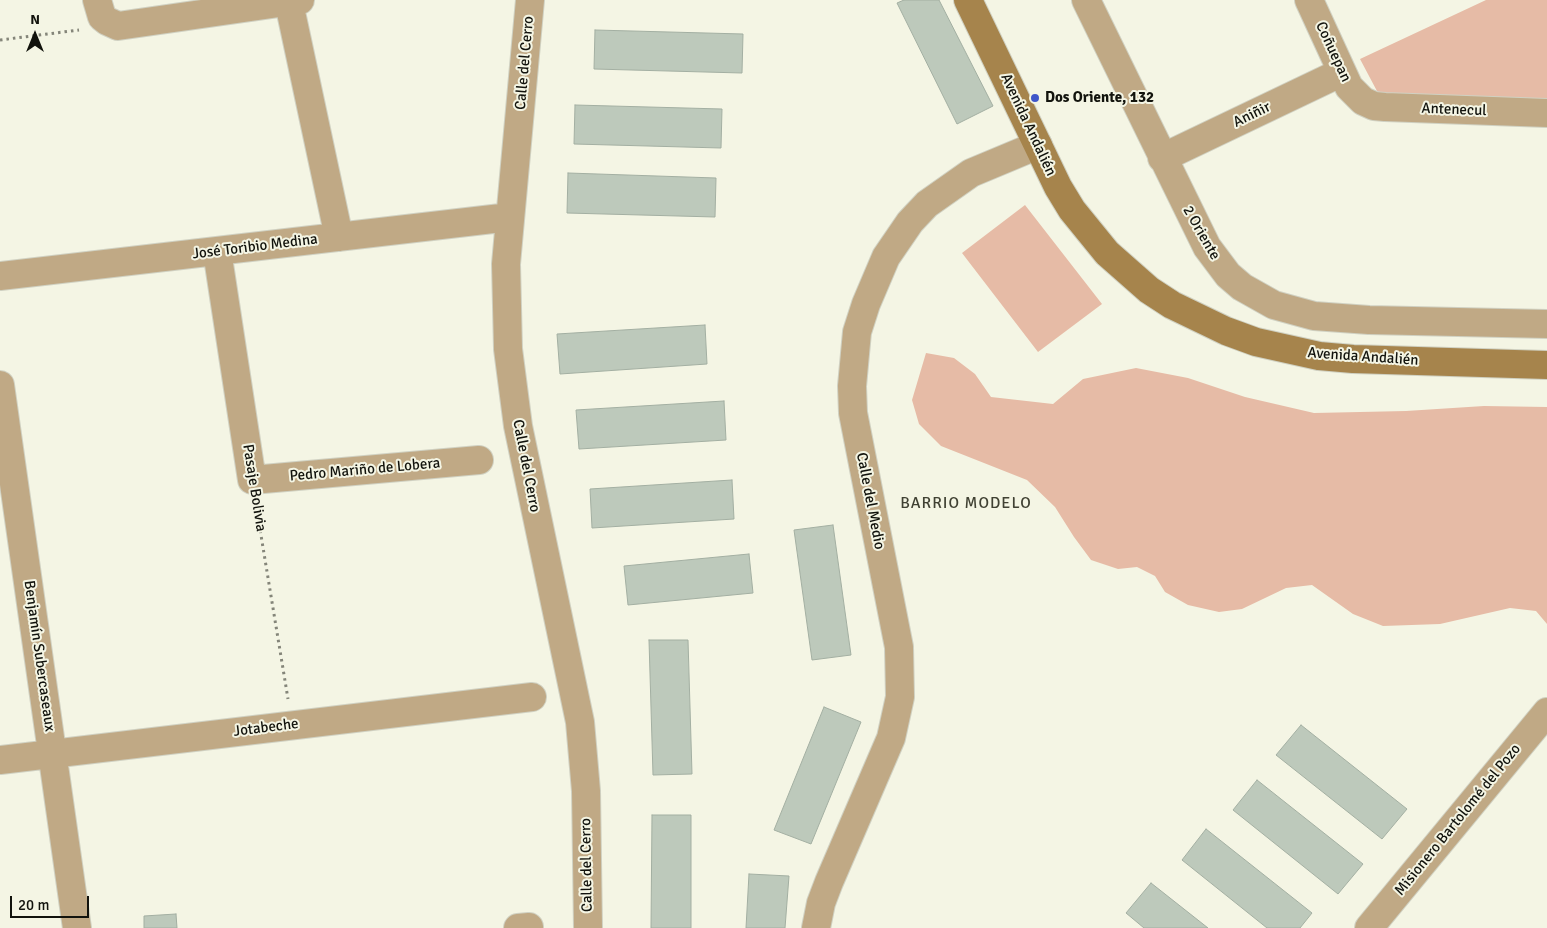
<!DOCTYPE html>
<html>
<head>
<meta charset="utf-8">
<style>
	body { margin:0 }
	#map { position:relative; width:1547px; height:928px; overflow:hidden; background:#f4f5e4; font-family:Signika,sans-serif }
	canvas { display:block }
	.north { position:absolute; left:10px; top:10px; width:50px; height:50px; -webkit-text-stroke:4px #f4f5e4; paint-order:stroke; rotate:0deg; font-size:14px; font-weight:700; line-height:20px; text-align:center; color:#12130d }
	.north::after { content:''; display:block; margin:auto; width:18px; height:22px; background:#12130d; clip-path:polygon(50% 0,100% 100%,50% 72%,0 100%) }
	.scale { position:absolute; left:10px; top:896px; width:79px; height:22px; box-sizing:border-box; border:2px solid #12130d; border-top:0; padding-left:6px; font-size:15px; line-height:18px; white-space:nowrap; color:#12130d; -webkit-text-stroke:4px #f4f5e4; paint-order:stroke }
</style>
</head>
<body>
<div id="map">
<canvas width="1547" height="928"></canvas>
<div class="north">N</div>
<div class="scale">20 m</div>
</div>
<script>
const context = document.querySelector('canvas').getContext('2d');
context.lineJoin = 'round';
function paint(path, color) { context.fillStyle = color; context.fill(path, 'evenodd'); }
const toPath = rows => new Path2D(rows.map(r => 'M' + r).join(''));
function strokePath(path, color, width, dash) { context.strokeStyle = color; context.lineWidth = width; context.lineCap = dash ? 'butt' : 'round'; context.setLineDash(dash || []); context.stroke(path); }
function write(font, color, halo, rows, align = 'center') {
  context.font = font + ' Signika,sans-serif'; context.lineWidth = 4; context.setLineDash([]); context.textBaseline = 'middle'; context.strokeStyle = halo; context.fillStyle = color; for (const [text, x, y, turn = 0] of rows) {
    context.save(); context.translate(x, y); context.rotate((+turn || 0) * Math.PI / 180); context.textAlign = isNaN(turn) ? turn : align; if (halo) context.strokeText(text, 0, 0); context.fillText(text, 0, 0); context.restore();
  }
}
paint(toPath([
	[1486,0,1547,0,1547,100,1378,93,1360,59],
	[1025,205,1102,304,1038,352,962,253],
	[926,353,954,358,975,374,991,397,1053,404,1083,379,1136,368,1188,378,1245,397,1314,413,1406,411,1484,406,1547,407,1547,624,1536,611,1510,608,1440,624,1383,626,1353,614,1312,585,1286,588,1242,609,1219,612,1188,605,1165,592,1155,576,1137,567,1118,569,1091,560,1074,537,1055,507,1027,480,941,446,919,424,912,400]
]), '#e6bba6');
const building = toPath([
	[904,0,939,0,993,106,957,124,897,3,904,0],
	[595,30,743,34,742,73,594,69,595,30],
	[575,105,722,109,721,148,574,144,575,105],
	[568,173,716,178,715,217,567,213,568,173],
	[705,325,707,364,560,374,557,334,705,325],
	[724,401,726,440,579,449,576,410,724,401],
	[732,480,734,519,592,528,590,489,732,480],
	[833,525,851,655,812,660,794,530,833,525],
	[749,554,753,593,628,605,624,566,749,554],
	[649,640,688,640,692,774,653,775,649,640],
	[824,707,861,722,811,844,774,830,824,707],
	[1301,725,1407,809,1382,839,1276,755,1301,725],
	[1257,780,1363,864,1338,894,1233,810,1257,780],
	[652,815,691,815,691,928,651,928,652,815],
	[1206,829,1312,913,1300,928,1267,928,1182,860,1206,829],
	[749,874,789,876,785,928,746,928,749,874],
	[1151,883,1208,928,1144,928,1126,913,1151,883],
	[176,914,177,928,144,928,144,916,176,914]
]);
paint(building, '#bdc9bb');
strokePath(building, '#a3afa2', 1);
const minor = toPath([
	[97,0,102,17,107,21,118,26,300,0],
	[530,0,506,264,508,349,518,426,580,722,586,791,588,928],
	[1086,0,1207,247,1228,275,1242,287,1274,305,1314,316,1369,320,1547,324],
	[1309,0,1349,87,1363,101,1374,106,1385,107,1547,113],
	[289,3,339,237],
	[1162,158,1342,72],
	[217,251,252,480,479,460],
	[0,276,510,217],
	[0,385,77,928],
	[0,760,532,697],
	[518,928,529,927],
	[816,928,821,903,829,882,891,738,900,697,899,647,853,413,852,386,857,332,866,304,886,257,910,222,927,204,971,173,1038,145],
	[1369,928,1547,712]
]);
const secondary = toPath([
	[968,0,1058,187,1072,210,1107,253,1149,290,1172,305,1226,331,1256,342,1319,356,1353,359,1547,365]
]);
strokePath(minor, '#d0d1c2', 30);
strokePath(secondary, '#d0d1c2', 30);
strokePath(toPath([
	[0,40,79,30],
	[256,505,288,699]
]), '#848579', 3, [2.5, 4]);
strokePath(minor, '#c0a985', 28);
strokePath(secondary, '#a6844c', 28);
for (const [x, y, r, color] of [
	[1035,98,5,"#3f56c9"]
]) { const dot = new Path2D(); dot.arc(x, y, r, 0, 2 * Math.PI); context.fillStyle = color; context.fill(dot); strokePath(dot, '#f4f5e4', 2); }
write('15px', '#12130d', '#f4f5e4', [
	["Coñuepan",1333,52,65],
	["Calle del Cerro",525,63,-85],
	["Antenecul",1454,110,2],
	["Aniñir",1252,115,-26],
	["Avenida Andalién",1028,125,65],
	["2 Oriente",1201,233,60],
	["José Toribio Medina",255,247,-7],
	["Avenida Andalién",1363,357,4],
	["Calle del Cerro",526,466,79],
	["Pedro Mariño de Lobera",365,470,-5],
	["Pasaje Bolivia",254,488,81],
	["Calle del Medio",870,501,79],
	["Benjamín Subercaseaux",39,656,82],
	["Jotabeche",266,728,-7],
	["Misionero Bartolomé del Pozo",1458,820,-51],
	["Calle del Cerro",587,865,-91]
]);
write('bold 15px', '#12130d', '#f4f5e4', [
	["Dos Oriente, 132",1045,98]
], 'left');
context.letterSpacing = '1px';
write('16px', '#404133', '#f4f5e4', [
	["BARRIO MODELO",966,504]
]);
context.letterSpacing = '0px';
</script>
</body>
</html>
